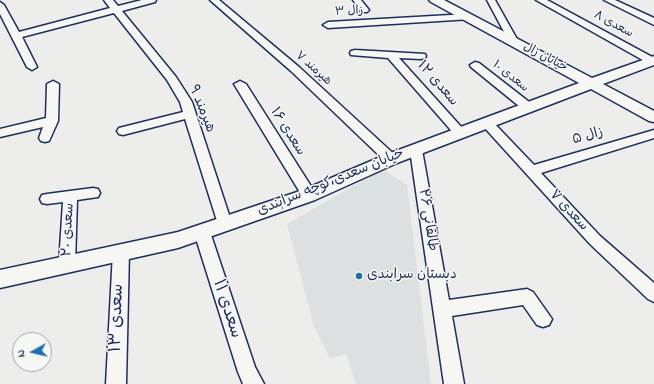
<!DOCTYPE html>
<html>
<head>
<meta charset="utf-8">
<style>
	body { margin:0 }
	#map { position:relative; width:654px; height:384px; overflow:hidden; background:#edeeec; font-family:"Indie Flower",sans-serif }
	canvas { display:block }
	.north { position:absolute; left:12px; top:332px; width:40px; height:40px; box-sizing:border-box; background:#f6f6f2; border:1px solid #9ea6b7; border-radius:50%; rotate:262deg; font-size:11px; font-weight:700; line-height:16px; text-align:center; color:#1b2f5e }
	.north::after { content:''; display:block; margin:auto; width:14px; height:18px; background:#1f6fb2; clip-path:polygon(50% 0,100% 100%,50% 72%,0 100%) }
</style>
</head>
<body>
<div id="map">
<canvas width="654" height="384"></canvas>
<div class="north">N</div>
</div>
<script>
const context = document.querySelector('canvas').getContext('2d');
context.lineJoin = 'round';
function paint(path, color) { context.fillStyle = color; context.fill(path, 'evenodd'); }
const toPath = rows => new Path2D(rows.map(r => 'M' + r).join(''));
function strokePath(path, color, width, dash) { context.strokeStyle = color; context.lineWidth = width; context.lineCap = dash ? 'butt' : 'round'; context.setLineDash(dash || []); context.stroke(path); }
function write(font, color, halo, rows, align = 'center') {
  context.font = font + ' "Indie Flower","Playpen Sans Arabic",sans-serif'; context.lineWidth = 3; context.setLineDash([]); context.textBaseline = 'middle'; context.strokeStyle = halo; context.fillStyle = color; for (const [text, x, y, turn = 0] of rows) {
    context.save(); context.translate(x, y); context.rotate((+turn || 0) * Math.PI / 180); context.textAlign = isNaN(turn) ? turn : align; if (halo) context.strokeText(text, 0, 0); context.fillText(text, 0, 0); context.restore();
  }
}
paint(toPath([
	[383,169,407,185,431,384,356,384,346,354,330,358,314,327,287,224]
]), '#dde0e1');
const minor = toPath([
	[104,0,113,0,118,6,142,0,156,0,155,2,122,11,176,77,192,102,232,224,230,228,225,230,220,228,218,224,185,119,123,135,119,134,117,131,119,128,183,112,180,102,167,80,114,13,22,37,37,67,32,70,27,67,0,14,0,2,4,5,19,32,110,8,104,0],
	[210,0,219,0,299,67,396,156,398,159,396,162,391,164,386,162,291,71,210,0],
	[353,0,361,0,369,10,367,12,361,12,353,0],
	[487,0,495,0,518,41,516,43,510,43,487,0],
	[536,0,547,0,654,58,654,64,648,63,536,0],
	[604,0,615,0,654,18,654,25,604,0],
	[468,14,471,15,473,17,471,19,328,28,323,25,328,22,468,14],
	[355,50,425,54,426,56,425,58,421,59,399,58,464,130,466,133,464,136,460,137,456,136,388,58,351,55,350,53,351,51,355,50],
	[475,62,479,63,533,105,535,108,533,111,525,111,471,67,470,65,475,62],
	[53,81,59,84,58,121,49,141,45,142,41,141,39,138,43,127,0,137,0,129,46,118,47,84,53,81],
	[240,81,246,84,314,191,316,195,314,199,309,200,304,199,234,84,240,81],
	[487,119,491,120,534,165,654,130,654,138,541,173,600,236,654,283,654,302,648,299,590,244,483,126,481,123,483,120,487,119],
	[416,146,421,147,422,150,449,300,527,289,533,292,552,319,549,325,543,327,537,325,523,305,452,316,464,384,444,384,410,150,411,147,416,146],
	[93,188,98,189,100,193,98,197,77,200,75,264,73,269,67,271,61,269,59,264,63,202,47,204,42,203,40,199,42,195,47,194,93,188],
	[202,226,207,228,210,232,255,367,264,384,243,384,238,372,194,232,197,228,202,226],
	[121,245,127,247,129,252,126,384,106,384,113,252,115,247,121,245]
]);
const tertiary = toPath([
	[429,0,444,0,592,78,654,56,654,65,603,84,654,111,654,122,649,121,591,89,397,163,315,200,178,248,0,288,0,270,178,232,303,190,385,155,579,83,431,2,429,0]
]);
strokePath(minor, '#1b2f5e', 3);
strokePath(tertiary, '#1b2f5e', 3);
paint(minor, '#f6f6f2');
paint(tertiary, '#f6f6f2');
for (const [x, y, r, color] of [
	[359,276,4,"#1f6fb2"]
]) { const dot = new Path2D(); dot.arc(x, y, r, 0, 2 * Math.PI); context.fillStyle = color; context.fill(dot); strokePath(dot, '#f6f6f2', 1.5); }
write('12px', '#1b2f5e', '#f6f6f2', [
	["زال ۳",349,12,-3],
	["سعدی ۸",613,25,28],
	["خیابان زال",545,58,28],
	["هیرمند ٧",313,69,42],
	["سعدی ۱۰",510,77,39]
]);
write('14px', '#1b2f5e', '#f6f6f2', [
	["سعدی ۱۲",437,84,49],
	["هیرمند ٩",201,109,68],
	["سعدی ۱۶",287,132,58],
	["زال ۵",588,137,-16],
	["خیابان سعدی،کوچه سرابندی",331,183,-22],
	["سعدی ۷",568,211,47],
	["طالقانی ۲۶",427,220,81],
	["سعدی ۲۰",69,230,-87]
]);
write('14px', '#1b2f5e', '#f6f6f2', [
	["دبستان سرابندی",367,276]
], 'left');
write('17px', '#1b2f5e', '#f6f6f2', [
	["سعدی ۱۱",226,309,72],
	["سعدی ۱۳",118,318,-88]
]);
</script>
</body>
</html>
